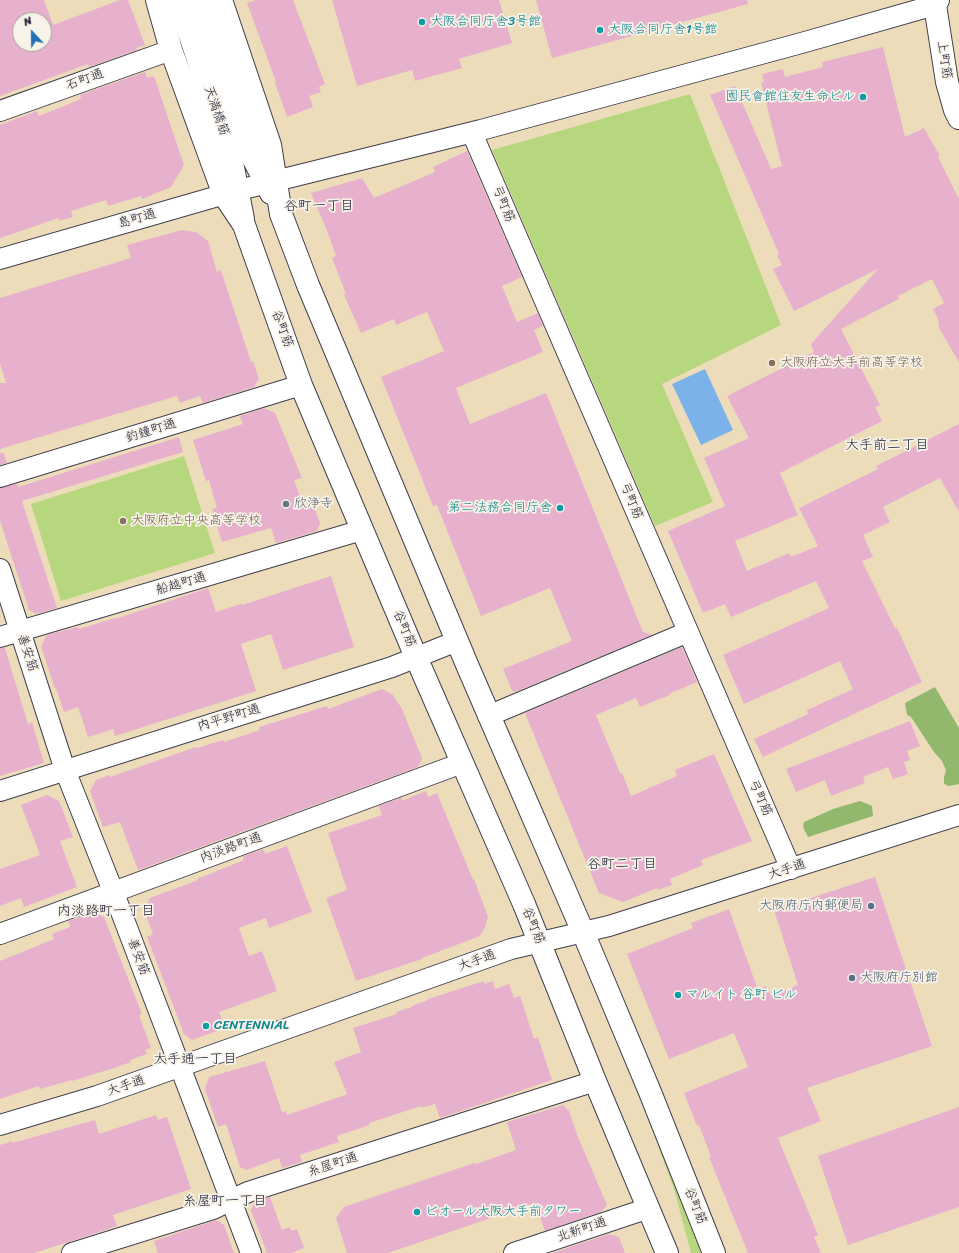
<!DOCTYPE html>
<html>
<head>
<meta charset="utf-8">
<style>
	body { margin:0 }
	#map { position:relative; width:959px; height:1253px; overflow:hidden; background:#eddcb9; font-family:Sriracha,sans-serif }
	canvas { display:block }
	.north { position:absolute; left:12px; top:12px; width:40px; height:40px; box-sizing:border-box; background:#f7f3e8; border:1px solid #a29fa3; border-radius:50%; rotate:338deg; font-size:11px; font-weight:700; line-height:16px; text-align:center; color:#22223b }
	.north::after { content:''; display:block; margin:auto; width:14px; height:18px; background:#1f6fb2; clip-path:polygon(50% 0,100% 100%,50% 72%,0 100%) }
</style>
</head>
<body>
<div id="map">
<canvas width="959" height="1253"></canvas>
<div class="north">N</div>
</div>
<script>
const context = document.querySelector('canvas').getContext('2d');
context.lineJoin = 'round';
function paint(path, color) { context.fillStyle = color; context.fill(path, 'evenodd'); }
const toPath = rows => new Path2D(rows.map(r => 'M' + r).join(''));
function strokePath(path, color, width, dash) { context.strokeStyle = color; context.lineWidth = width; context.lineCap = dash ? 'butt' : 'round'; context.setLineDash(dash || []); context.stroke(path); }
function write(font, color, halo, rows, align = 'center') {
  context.font = font + ' Sriracha,"Klee One",sans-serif'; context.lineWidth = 3.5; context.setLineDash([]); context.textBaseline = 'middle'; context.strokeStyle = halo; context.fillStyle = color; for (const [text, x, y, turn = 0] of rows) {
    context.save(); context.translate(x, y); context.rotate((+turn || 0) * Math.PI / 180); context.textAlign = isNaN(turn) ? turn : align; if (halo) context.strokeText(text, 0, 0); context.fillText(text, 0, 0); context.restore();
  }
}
paint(toPath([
	[690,94,781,325,662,384,713,502,655,526,492,150],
	[184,456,215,553,61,601,31,504],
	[660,1145,701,1253,691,1253,675,1192,658,1146]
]), '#b7d77e');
paint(toPath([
	[935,687,959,728,959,784,949,786,944,784,944,777,946,770,942,761,934,752,911,717,907,715,905,703],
	[860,801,872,806,873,816,808,837,803,827,804,822,833,809]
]), '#91b86d');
paint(toPath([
	[705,369,733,430,701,445,672,384]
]), '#7bb2ea');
paint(toPath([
	[0,0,44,0,53,25,120,0,128,0,145,45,136,48,137,50,89,67,88,64,0,96],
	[20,20,44,20,44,44,20,44],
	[256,0,293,0,325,84,319,87,321,92,309,96,313,107,287,117,275,83,276,82,247,3],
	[332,0,499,0,512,43,459,59,462,68,415,81,412,70,357,86],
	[536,0,747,0,748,4,552,58],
	[883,47,905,137,924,128,940,156,938,157,959,199,959,362,939,328,938,319,933,309,944,303,932,279,898,296,899,299,841,329,880,405,875,407,882,421,780,473,798,515,735,541,747,571,789,553,791,557,818,546,799,508,878,469,876,466,959,424,959,512,940,478,883,507,890,522,863,535,873,557,862,561,895,628,897,628,922,682,763,757,754,739,808,714,807,710,853,689,840,661,744,704,723,655,829,608,816,581,731,617,725,604,703,613,668,531,725,506,704,458,749,438,727,396,814,352,811,344,878,269,794,311,773,269,782,265,777,255,779,254,710,95,735,86,771,169,782,166,761,82,764,82,762,74,783,69,785,77,823,67,822,62],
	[145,72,147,78,154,76,184,165,171,187,142,199,141,196,108,206,106,200,71,211,73,217,59,221,59,218,0,238,0,125,37,111,39,116,81,99,80,95],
	[467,151,522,277,502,286,517,322,538,313,543,326,534,330,543,352,456,388,470,424,546,393,643,632,652,635,515,692,512,691,503,669,572,641,550,588,481,616,437,505,433,506,381,377,444,351,427,312,396,325,394,319,361,333,344,295,346,294,332,258,336,256,326,228,311,193,362,178,374,198,435,172,433,167],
	[182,230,196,232,208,241,217,272,221,270,251,362,253,361,259,379,254,387,203,403,200,396,180,403,177,396,0,449,0,383,6,383,0,364,0,298,131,258,127,245],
	[264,408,275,413,302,478,294,480,304,507,313,504,320,523,317,531,276,543,271,528,222,542,212,509,217,508,209,480,206,481,193,440,243,424,240,416],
	[179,437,183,452,22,501,57,608,36,614,29,610,0,521,0,488,17,484,18,487],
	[0,453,4,453,7,463,0,465],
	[331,576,354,647,283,670,271,634,241,644,256,691,115,736,113,729,88,737,78,707,64,712,56,688,55,689,41,646,47,635,78,627,79,629,115,618,115,619,208,588,216,612,241,604,242,605],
	[682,647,697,682,669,694,670,695,640,707,636,698,596,715,620,773,622,773,631,796,677,776,675,770,714,754,752,841,701,860,703,865,670,879,672,885,658,890,657,888,623,902,599,893,525,713],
	[0,648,5,648,28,724,32,722,44,763,0,776],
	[382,689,393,695,402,709,422,758,418,767,138,870,120,822,103,827,90,791,96,780,109,775,110,777,196,747,197,748,223,740,224,742,260,730,259,727,327,706,328,709],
	[910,721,920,746,907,751,910,760,904,762,908,774,893,779,888,767,863,777,865,783,831,796,825,780,796,792,786,769],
	[426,791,428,797,437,793,473,880,474,879,488,917,485,927,480,936,422,958,422,959,356,981,326,898,347,890,328,833,382,815,379,806,403,797,401,801],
	[47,795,59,801,73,837,60,841,77,887,24,907,21,898,0,906,0,869,40,855,21,805],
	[287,846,312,912,269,928,266,918,239,928,249,956,262,951,277,991,219,1012,225,1028,192,1040,184,1034,147,937,153,934,144,911,150,898,198,880,197,879,244,860,243,856,263,849,265,854],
	[875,877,932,1046,807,1088,821,1121,778,1138,818,1235,814,1237,821,1253,748,1253,709,1157,711,1157,699,1125,697,1126,684,1093,748,1067,734,1033,669,1059,627,954,693,928,691,923,729,909,758,990,766,986,771,996,798,985,774,910],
	[93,912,104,917,142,1014,139,1015,151,1048,145,1050,147,1054,130,1060,131,1062,114,1068,72,1081,72,1080,40,1089,39,1086,0,1099,0,961,54,939,52,934,70,927,68,921],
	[484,981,484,984,493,981,495,989,509,984,514,998,520,996,534,1039,538,1037,552,1080,440,1118,435,1104,421,1108,421,1106,369,1123,370,1125,337,1136,339,1142,300,1155,302,1162,282,1168,279,1158,246,1170,240,1167,226,1124,218,1127,205,1089,209,1077,265,1061,282,1112,286,1111,287,1115,345,1095,347,1094,334,1062,361,1052,353,1028,397,1014,396,1012,412,1007,412,1006,428,1000,428,999],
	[563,1105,569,1111,578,1137,607,1205,601,1212,545,1231,535,1203,388,1253,347,1253,336,1218,344,1207,474,1163,476,1164,516,1150,507,1122],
	[959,1107,959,1207,848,1245,818,1156],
	[156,1115,158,1120,167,1117,191,1189,113,1215,117,1226,93,1234,34,1253,0,1253,0,1145,12,1141,12,1143,95,1120,99,1134],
	[270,1197,282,1230,290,1227,291,1231,297,1229,304,1248,291,1253,267,1253,251,1210,255,1202],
	[216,1220,224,1225,234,1253,158,1253,154,1241],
	[609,1234,619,1237,625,1253,552,1253]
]), '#e7b1ce');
const minor = toPath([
	[0,111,171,50],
	[472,133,791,869],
	[0,259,239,190,481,130,805,42,935,5,935,0],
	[0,477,301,385],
	[0,569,65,770,115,896,251,1253],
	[0,637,362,530],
	[488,716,688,632],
	[0,791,392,667,457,641],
	[0,934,462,763],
	[0,1125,97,1096,511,949,609,926,959,815],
	[72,1253,213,1209,248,1192,595,1081],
	[514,1253,649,1208]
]);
const major = toPath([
	[157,0,171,50,224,195,244,225,301,385,416,657,524,904,595,1081,667,1253],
	[178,0,231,157,243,219],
	[199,0,250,152,271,193],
	[221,0,270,145,281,214,308,285,468,667,583,932,650,1092,714,1253],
	[938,0,935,5,947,82,955,110,959,118]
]);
strokePath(minor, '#403e4e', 22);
strokePath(major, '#403e4e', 24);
strokePath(minor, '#fff', 20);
strokePath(major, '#fff', 22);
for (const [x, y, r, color] of [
	[422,22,4,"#0f9aa8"],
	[600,30,4,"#0f9aa8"],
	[863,97,4,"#0f9aa8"],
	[772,363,4,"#8d6e63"],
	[286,504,4,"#6b7280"],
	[560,508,4,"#0f9aa8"],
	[123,521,4,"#8d6e63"],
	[871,906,4,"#5c6f8a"],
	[852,978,4,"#5c6f8a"],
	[678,995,4,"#0f9aa8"],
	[206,1026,4,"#0f9aa8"],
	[417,1212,4,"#0f9aa8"]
]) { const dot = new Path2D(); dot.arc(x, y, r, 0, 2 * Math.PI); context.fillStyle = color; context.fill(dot); strokePath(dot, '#f7f3e8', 1.5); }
write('13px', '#0d838f', '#f7f3e8', [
	["大阪合同庁舎3号館",430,22],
	["大阪合同庁舎1号館",608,30],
	["國民會館住友生命ビル",855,97,"right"],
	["第二法務合同庁舎",552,508,"right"],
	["マルイト 谷町 ビル",686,995],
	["CENTENNIAL",214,1026],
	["ビオール大阪大手前タワー",425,1212]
], 'left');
write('13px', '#22223b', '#f7f3e8', [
	["上町筋",944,60,81],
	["石町通",85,80,-20],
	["天満橋筋",216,111,71],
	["弓町筋",503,204,67],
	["島町通",137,219,-16],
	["谷町筋",282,329,70],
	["釣鐘町通",151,431,-17],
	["弓町筋",631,501,67],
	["船越町通",181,584,-16],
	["谷町筋",404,629,67],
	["善安筋",27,653,72],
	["内平野町通",229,718,-17],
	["弓町筋",760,798,66],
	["内淡路町通",231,848,-20],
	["大手通",787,870,-18],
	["谷町筋",533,926,67],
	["善安筋",138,957,69],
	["大手通",477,961,-20],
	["大手通",126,1086,-19],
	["糸屋町通",333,1165,-18],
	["谷町筋",695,1206,68],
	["北新町通",582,1230,-19]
]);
write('13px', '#785e54', '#f7f3e8', [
	["大阪府立大手前高等学校",780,363],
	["大阪府立中央高等学校",131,521]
], 'left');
write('13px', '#5b616d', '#f7f3e8', [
	["欣浄寺",294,504]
], 'left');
write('13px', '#4e5e75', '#f7f3e8', [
	["大阪府庁内郵便局",863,906],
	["大阪府庁別館",860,978,"left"]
], 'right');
write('14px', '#22223b', '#f7f3e8', [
	["谷町一丁目",319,206],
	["大手前二丁目",887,445],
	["谷町二丁目",622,864],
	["内淡路町一丁目",106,911],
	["大手通一丁目",195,1059],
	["糸屋町一丁目",225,1201]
]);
</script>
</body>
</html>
